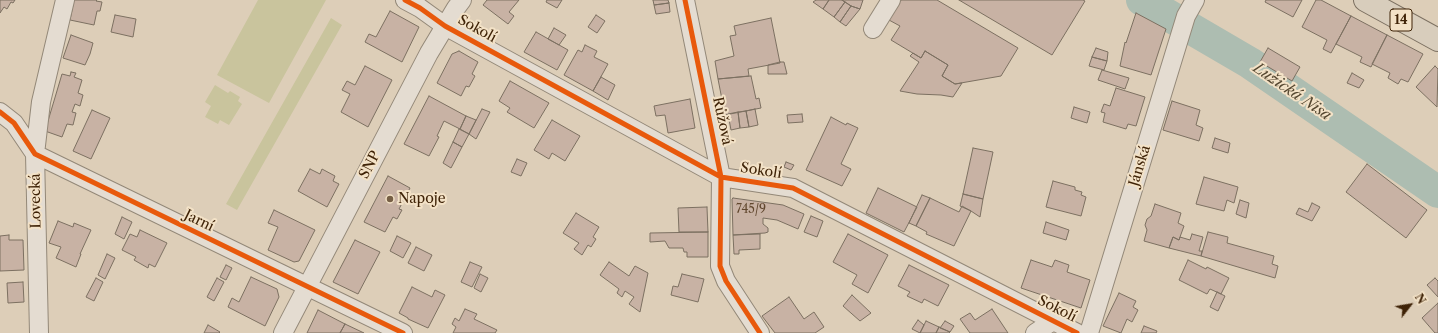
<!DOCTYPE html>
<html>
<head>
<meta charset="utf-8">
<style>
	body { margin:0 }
	#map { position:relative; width:1438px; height:333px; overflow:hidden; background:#ddceb8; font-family:"Libre Caslon Text",serif }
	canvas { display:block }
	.north { position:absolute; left:1390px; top:285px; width:40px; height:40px; -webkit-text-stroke:3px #f3e2c7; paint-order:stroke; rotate:59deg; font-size:11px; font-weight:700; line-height:16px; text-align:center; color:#3f2307 }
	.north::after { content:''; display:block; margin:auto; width:14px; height:18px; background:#3f2307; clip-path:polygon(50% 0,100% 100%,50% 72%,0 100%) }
</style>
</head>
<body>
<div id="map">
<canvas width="1438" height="333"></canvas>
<div class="north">N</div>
</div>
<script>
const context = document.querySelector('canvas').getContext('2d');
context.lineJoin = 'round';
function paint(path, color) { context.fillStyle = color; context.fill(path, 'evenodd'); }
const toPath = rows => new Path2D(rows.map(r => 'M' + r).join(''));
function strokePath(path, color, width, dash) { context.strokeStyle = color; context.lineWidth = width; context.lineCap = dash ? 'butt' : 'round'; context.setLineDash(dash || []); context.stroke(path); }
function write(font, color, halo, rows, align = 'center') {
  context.font = font + ' "Libre Caslon Text",serif'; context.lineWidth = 4; context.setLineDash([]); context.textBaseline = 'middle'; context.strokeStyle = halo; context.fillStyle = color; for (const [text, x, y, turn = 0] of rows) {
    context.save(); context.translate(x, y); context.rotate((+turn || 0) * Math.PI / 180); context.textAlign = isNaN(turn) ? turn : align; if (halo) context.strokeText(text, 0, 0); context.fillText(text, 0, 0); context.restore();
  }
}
paint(toPath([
	[258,0,326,0,269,103,217,75],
	[331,18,342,25,237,210,226,204],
	[215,85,228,93,230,91,240,97,238,101,242,104,229,125,220,120,218,124,205,117,211,106,205,102]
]), '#c9c49d');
strokePath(toPath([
	[1142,0,1250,63,1438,192]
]), '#adbdb1', 32);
const building = toPath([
	[0,0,15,0,13,3,11,2,7,9,4,7,0,13,0,0],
	[74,0,97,0,96,1,102,2,100,11,97,11,94,25,70,20,74,0],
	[487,0,519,0,509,12,514,16,508,24,483,5,487,0],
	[547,0,562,0,557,8,546,2,547,0],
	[653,0,668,0,669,3,654,5,653,0],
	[816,0,829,0,823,9,813,2,816,0],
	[829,0,842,0,845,2,834,17,823,9,829,0],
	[842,0,863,0,860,9,851,6,842,0],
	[901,0,937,0,1018,48,1001,76,955,84,942,76,948,65,925,51,921,58,891,40,900,26,889,20,901,0],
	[959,0,1083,0,1085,1,1052,55,959,0],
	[1266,0,1302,0,1293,17,1265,2,1266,0],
	[1316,0,1321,0,1351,16,1331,53,1323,49,1327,40,1302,27,1316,0],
	[845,2,851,6,840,22,834,17,845,2],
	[669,3,670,12,656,14,654,5,669,3],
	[851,6,860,9,846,26,840,22,851,6],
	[390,11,419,27,402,62,365,42,369,34,376,37,390,11],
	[1136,13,1166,29,1151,75,1120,66,1125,42,1126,43,1136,13],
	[115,15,136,19,133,37,111,32,115,15],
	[596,15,605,21,597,33,588,27,596,15],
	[1351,16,1387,35,1371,67,1360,62,1362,57,1336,44,1351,16],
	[771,18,780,63,748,69,749,76,718,79,715,61,734,56,730,36,736,35,734,26,771,18],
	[554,28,566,35,559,45,548,39,554,28],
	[536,32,568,50,557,70,524,52,536,32],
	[71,35,93,43,90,54,85,65,63,58,71,35],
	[1387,35,1423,54,1408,82,1401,79,1398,84,1388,78,1390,73,1372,64,1387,35],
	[585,45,597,51,594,57,608,64,593,91,564,75,578,50,582,52,585,45],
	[1096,48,1108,52,1107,61,1092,57,1096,48],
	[1268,48,1300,67,1292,81,1260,62,1268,48],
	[459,51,478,62,472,74,475,76,469,87,466,86,461,96,437,83,452,54,459,51],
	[925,51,948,65,942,76,955,84,962,83,953,97,941,95,917,94,900,91,919,62,910,56,913,53,921,58,925,51],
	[1092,57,1107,61,1104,70,1089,66,1092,57],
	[780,62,784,62,787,74,768,74,768,65,780,62],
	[365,66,392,80,368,127,341,112,350,94,342,90,347,81,355,85,365,66],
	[1435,66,1438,69,1437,107,1416,87,1435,66],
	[1102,70,1129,78,1125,89,1098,80,1102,70],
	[71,72,76,73,74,77,82,80,78,93,83,95,80,106,75,104,72,112,76,113,73,125,67,124,62,137,45,131,62,74,70,76,71,72],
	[1352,73,1364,80,1359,88,1347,83,1352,73],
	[751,76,756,99,759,98,761,108,725,115,718,79,751,76],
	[601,77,615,85,608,100,593,91,601,77],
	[510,81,549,103,534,128,507,112,510,108,499,101,510,81],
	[1116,88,1145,97,1136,126,1128,124,1126,129,1103,122,1105,113,1101,112,1104,104,1110,106,1116,88],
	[429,96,466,116,460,129,444,121,437,136,439,137,429,156,404,144,429,96],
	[690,99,695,128,668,133,665,115,656,116,654,106,690,99],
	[1172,101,1200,110,1196,125,1203,128,1199,141,1163,130,1172,101],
	[1074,107,1090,112,1087,123,1071,118,1074,107],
	[482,109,490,112,476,139,469,134,482,109],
	[755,109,758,125,749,127,746,111,755,109],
	[92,110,110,118,91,159,73,151,92,110],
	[746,111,749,127,740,128,738,112,746,111],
	[738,112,740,128,731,130,728,114,738,112],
	[802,114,803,122,788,123,787,115,802,114],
	[466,116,476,120,469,134,460,129,466,116],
	[831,117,846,125,847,123,858,128,841,164,851,169,842,186,806,170,831,117],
	[552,120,580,136,565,161,552,153,549,159,534,150,552,120],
	[459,129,469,134,462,147,453,142,459,129],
	[1215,138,1230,143,1228,153,1212,148,1215,138],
	[453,142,462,147,451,168,443,163,453,142],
	[973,148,993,152,983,199,963,194,973,148],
	[517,159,527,163,521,176,511,172,517,159],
	[786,162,794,165,791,170,784,167,786,162],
	[1367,164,1427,210,1406,238,1346,192,1367,164],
	[310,169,320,174,322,169,335,176,333,181,339,184,327,207,298,191,310,169],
	[388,176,410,188,399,209,402,210,397,219,393,217,385,232,364,222,388,176],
	[1204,177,1238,187,1234,203,1227,200,1224,211,1196,204,1204,177],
	[1053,181,1075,187,1075,190,1082,192,1081,195,1086,197,1081,216,1046,207,1053,181],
	[878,188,917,207,904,232,866,213,878,188],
	[963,194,983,199,980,217,971,211,960,206,963,194],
	[922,195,930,198,916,226,909,223,922,195],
	[733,198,783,205,804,214,798,229,777,220,763,218,763,224,768,228,768,232,765,233,733,235,732,199,733,198],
	[930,198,959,212,962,206,971,211,954,246,926,234,927,232,916,226,930,198],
	[1240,200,1249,203,1246,218,1236,214,1240,200],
	[1312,203,1320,207,1312,221,1296,214,1299,208,1308,212,1312,203],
	[1155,204,1181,213,1178,223,1184,226,1180,237,1179,240,1173,237,1169,248,1144,241,1147,230,1145,225,1147,219,1151,216,1155,204],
	[707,207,708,232,679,232,678,208,707,207],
	[274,210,315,230,299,261,294,262,268,250,278,227,268,223,274,210],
	[576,213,599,227,593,237,596,239,591,247,588,245,582,255,574,249,579,243,563,233,576,213],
	[811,216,823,221,817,237,804,232,811,216],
	[122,217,132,222,124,239,115,234,122,217],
	[58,221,73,227,74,223,91,230,80,254,81,254,76,267,56,258,61,247,49,243,58,221],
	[1046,222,1069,230,1066,240,1043,233,1046,222],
	[140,230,167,243,155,267,149,264,148,268,134,260,136,257,122,250,130,234,137,237,140,230],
	[708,232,708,257,687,257,687,252,684,252,683,248,669,248,665,241,650,242,650,233,708,232],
	[1208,232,1228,237,1227,243,1274,256,1272,264,1278,266,1275,278,1201,256,1208,232],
	[760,234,760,249,739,250,739,254,734,254,733,235,760,234],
	[848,234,888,255,868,293,852,284,857,275,833,262,848,234],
	[1192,234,1203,237,1199,251,1202,251,1201,256,1169,248,1173,237,1179,240,1180,237,1190,240,1192,234],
	[9,235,9,240,23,240,24,270,0,271,0,236,9,235],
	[397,236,411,243,403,258,390,251,397,236],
	[355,240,380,252,358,294,333,282,355,240],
	[416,247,432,255,424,271,408,263,416,247],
	[107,254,115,258,105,279,98,275,107,254],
	[1031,260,1052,267,1055,260,1069,265,1067,272,1090,280,1081,308,1021,288,1031,260],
	[1188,260,1206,269,1207,267,1229,278,1221,294,1210,289,1207,294,1179,280,1188,260],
	[470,262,482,267,472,287,461,282,470,262],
	[609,262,629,276,635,266,648,273,640,312,629,304,634,297,625,291,622,297,617,293,619,289,600,275,609,262],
	[226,265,232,268,226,280,220,277,226,265],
	[909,265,949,285,938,306,924,299,922,303,907,296,910,292,898,286,909,265],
	[480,274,488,278,481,292,474,288,480,274],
	[682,274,704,279,698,302,671,295,673,286,678,287,682,274],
	[251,277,277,289,279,297,265,326,228,307,232,298,239,302,251,277],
	[96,278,103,282,94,301,86,297,96,278],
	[217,278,224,282,214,301,207,297,217,278],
	[1435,278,1438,281,1438,297,1427,285,1435,278],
	[23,282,24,302,8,303,7,283,23,282],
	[412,287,432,297,435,290,445,295,428,328,408,319,408,318,399,313,412,287],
	[1217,292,1225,296,1218,311,1210,307,1217,292],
	[1119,293,1136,301,1133,307,1138,310,1132,322,1127,319,1121,333,1103,326,1119,293],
	[852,295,871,313,860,321,843,306,852,295],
	[789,297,804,319,814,312,824,327,815,333,775,333,762,316,789,297],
	[1438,303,1438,333,1435,333,1422,318,1438,303],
	[465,309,477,314,474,319,497,330,495,333,453,333,456,327,452,324,455,318,459,321,465,309],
	[992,309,1008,333,970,333,960,319,970,313,975,320,992,309],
	[318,310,345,324,340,333,307,333,318,310],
	[918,320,924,325,920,333,912,329,918,320],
	[926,321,939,327,936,333,920,333,926,321],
	[945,321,954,326,950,332,940,328,945,321],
	[345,324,364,333,340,333,345,324],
	[208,325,220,332,219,333,204,333,208,325],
	[1144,326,1157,331,1156,333,1141,333,1144,326],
	[939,327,950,332,949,333,936,333,939,327]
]);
paint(building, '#c8b2a4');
strokePath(building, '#7c7061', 1);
const minor = toPath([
	[405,0,420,8,445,26,721,177,793,188,1077,333],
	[685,0,721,177,720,266,726,281,760,333],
	[873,29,891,0],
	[0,112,14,123,35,154,403,333],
	[39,333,35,154,41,102,65,0],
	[283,333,429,53,456,8,462,0],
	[1035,333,1053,321],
	[1089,333,1186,16,1195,0]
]);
const major = toPath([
	[1365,0,1438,40]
]);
strokePath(minor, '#938878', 20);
strokePath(major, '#7c7061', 24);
strokePath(minor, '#e4dcd1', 18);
strokePath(major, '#d8cdbc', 22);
strokePath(toPath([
	[405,0,420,8,445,26,721,177,793,188,1077,333],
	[685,0,721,177,720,266,726,281,760,333],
	[0,112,14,123,35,154,403,333]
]), '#e8590c', 5);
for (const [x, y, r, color] of [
	[390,199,4,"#765f45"]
]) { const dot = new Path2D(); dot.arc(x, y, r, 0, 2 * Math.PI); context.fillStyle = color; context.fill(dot); strokePath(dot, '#f3e2c7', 1.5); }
write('12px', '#61472e', null, [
	["745/9",751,210]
]);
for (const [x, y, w] of [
	[1401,20,22]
]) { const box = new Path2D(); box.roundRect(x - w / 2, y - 11, w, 22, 3); context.fillStyle = '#f3e2c7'; context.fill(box); strokePath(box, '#3f2307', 1); }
write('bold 13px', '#3f2307', null, [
	["14",1401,20]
]);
write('14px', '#3f2307', '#f3e2c7', [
	["Sokolí",477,29,29],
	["Růžová",722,121,78],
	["SNP",370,165,-62],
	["Jánská",1140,166,-73],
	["Sokolí",761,171,9],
	["Lovecká",36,201,-91],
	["Jarní",199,221,26],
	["Sokolí",1057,309,27]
]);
write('14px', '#3f2307', '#f3e2c7', [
	["Napoje",398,199]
], 'left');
write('italic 15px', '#564831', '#f3e2c7', [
	["Lužická Nisa",1292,92,34]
]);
</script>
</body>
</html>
